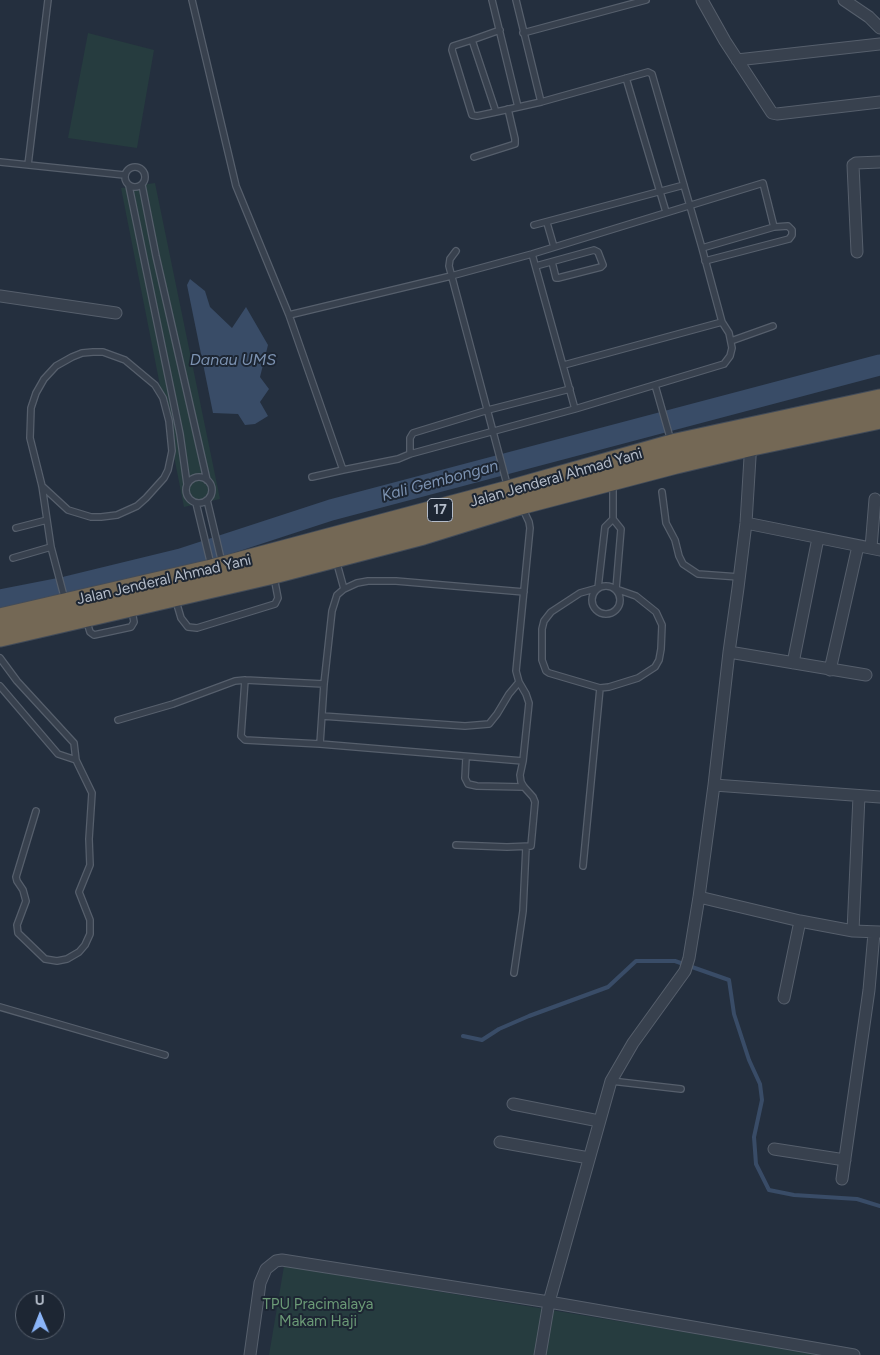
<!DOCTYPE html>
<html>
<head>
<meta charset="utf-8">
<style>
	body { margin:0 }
	#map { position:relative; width:880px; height:1355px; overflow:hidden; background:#242f3e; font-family:Figtree,sans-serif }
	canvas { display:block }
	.north { position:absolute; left:15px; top:1290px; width:50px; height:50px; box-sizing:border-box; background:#1d2633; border:1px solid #59626f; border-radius:50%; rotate:359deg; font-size:14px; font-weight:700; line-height:20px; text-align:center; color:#b4bcc9 }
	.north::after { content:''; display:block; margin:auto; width:18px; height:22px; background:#8ab4f8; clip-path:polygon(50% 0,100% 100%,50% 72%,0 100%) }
</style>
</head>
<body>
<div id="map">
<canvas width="880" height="1355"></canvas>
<div class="north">U</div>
</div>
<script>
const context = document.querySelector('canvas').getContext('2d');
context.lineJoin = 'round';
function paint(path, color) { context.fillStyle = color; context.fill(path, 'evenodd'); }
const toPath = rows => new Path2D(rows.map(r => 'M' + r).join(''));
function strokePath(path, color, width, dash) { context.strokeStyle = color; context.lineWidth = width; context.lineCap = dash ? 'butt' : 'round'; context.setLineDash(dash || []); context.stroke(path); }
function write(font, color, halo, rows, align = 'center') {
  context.font = font + ' Figtree,sans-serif'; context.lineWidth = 4; context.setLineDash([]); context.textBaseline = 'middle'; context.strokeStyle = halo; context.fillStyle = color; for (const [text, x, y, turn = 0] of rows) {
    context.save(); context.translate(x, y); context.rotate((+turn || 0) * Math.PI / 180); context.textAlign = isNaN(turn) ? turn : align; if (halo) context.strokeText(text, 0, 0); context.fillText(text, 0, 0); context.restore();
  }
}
paint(toPath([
	[88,33,154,50,137,148,68,138],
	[155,183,220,499,184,507,121,188],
	[284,1266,824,1355,269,1355]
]), '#263c3f');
paint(toPath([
	[190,279,205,291,210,307,232,328,246,307,268,345,260,377,269,389,260,402,268,416,255,424,245,425,238,414,213,413,187,285]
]), '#394c67');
strokePath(toPath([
	[463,1036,482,1040,499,1029,529,1016,608,987,636,961,675,961,729,980,734,1014,749,1060,760,1084,762,1100,754,1137,756,1164,769,1190,794,1195,857,1199,880,1206]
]), '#394c67', 4);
strokePath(toPath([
	[0,600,66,587,181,559,331,510,880,365]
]), '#394c67', 21);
const lane = toPath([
	[192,0,236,186,289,315,343,470,398,459,410,454,575,409,532,254],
	[492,0,518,107],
	[516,0,541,102],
	[500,30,472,40,496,112,541,102,648,72,652,74,702,248,774,227,788,226,792,230,792,235,789,239,705,261],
	[523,33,646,0],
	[472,40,453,46,452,50,472,115,477,116,496,112],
	[626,78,666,212],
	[474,157,515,144,515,139,508,109],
	[0,162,124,175],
	[28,165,48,0],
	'125 177a10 10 0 1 1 20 0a10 10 0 1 1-20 0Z',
	[142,185,156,256,207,480],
	[129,186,180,434,187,484],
	[547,223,554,247],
	[534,225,684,185],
	[456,251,450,259,449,266,508,488],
	[536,266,594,250,598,252,603,265,601,267,558,278,556,278,552,262],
	[289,315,451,276,532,254,763,183,774,227],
	[731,341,773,326],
	[564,365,722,322,702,248],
	[655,385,671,441],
	[575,409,724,364,730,356,732,348,729,333,722,322],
	[410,454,410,438,413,433,488,410,570,389],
	'186 490a13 13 0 1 1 26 0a13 13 0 1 1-26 0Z',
	[312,477,343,470],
	[42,486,68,510,91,517,101,517,117,515,137,506,146,498,164,478,168,470,172,451,169,421,163,398,155,385,125,360,103,352,93,352,82,353,72,357,56,366,44,379,36,393,31,408,30,438,42,486,51,547,65,600],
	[662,492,666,523,675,540,679,556,683,564,698,574,739,577],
	[207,500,222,563],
	[196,503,211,565],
	[613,519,605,527,598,588,580,593,551,612,544,621,542,629,542,660,546,671,549,673,600,688,609,687,638,678,655,667,659,660,661,649,662,625,656,612,636,596,616,589,621,529,613,519,613,483],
	[16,528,47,520],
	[13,558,51,547],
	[336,560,344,589],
	'592 600a14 14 0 1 1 28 0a14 14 0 1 1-28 0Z',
	[176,601,181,618,188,627,197,628,275,604,278,598,274,577],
	[86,619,90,632,94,635,131,627,134,622,132,611],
	[0,658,17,681,74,743,76,760,92,793,89,839,90,865,79,892,90,920,90,934,85,945,79,952,67,959,57,961,45,959,18,933,17,925,26,901,23,890,17,881,16,877,36,811],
	[245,680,241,736,245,740,320,744,523,761,529,703,526,694,519,682,516,671,530,528,529,522,522,507],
	[0,686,58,754,76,760],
	[322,716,465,726,489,724,497,714,509,694,519,682],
	[118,720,173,704,235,681,245,680,324,684],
	[320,744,324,684,332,611,337,595,344,589,357,583,368,581,396,581,524,592],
	[466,758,465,778,468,784,477,786,524,787],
	[456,845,507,847,531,846,535,802,533,797,524,787,521,782,520,775,523,761],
	[583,866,600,688],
	[514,973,523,911,526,847],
	[0,1007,165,1055],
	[611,1081,681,1089]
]);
const street = toPath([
	[702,0,725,41,772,113,777,114,880,102],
	[844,0,869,17,880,28],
	[737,60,880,44],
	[857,252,853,165,856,163,880,162],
	[0,296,116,313],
	[746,523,880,550],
	[871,548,875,499],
	[729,652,866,675],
	[793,663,818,538],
	[830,670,858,546],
	[714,785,880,797],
	[699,897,800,921,853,931,880,932],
	[853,931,859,796],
	[784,998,800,921],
	[513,1104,599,1121],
	[500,1142,589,1158],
	[774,1149,845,1160],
	[842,1179,869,990,874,933],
	[250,1355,260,1283,266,1269,276,1261,282,1260,549,1302,854,1355],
	[540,1355,549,1302,611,1081,633,1043,685,971,689,958,699,897,714,785,729,652,738,588,746,523,751,441]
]);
const highway = toPath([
	[0,619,212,570,509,491,672,445,880,400],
	[0,636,273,573,423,534,520,504,676,463,752,445,880,418]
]);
strokePath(lane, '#565f6c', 8);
strokePath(street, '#565f6c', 13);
strokePath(highway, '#434c59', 23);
strokePath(lane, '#38414e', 5.5);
strokePath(street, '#38414e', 11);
strokePath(highway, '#746855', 21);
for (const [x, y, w] of [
	[440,510,25]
]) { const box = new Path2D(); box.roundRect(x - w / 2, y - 11.5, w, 23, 4); context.fillStyle = '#1d2633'; context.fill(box); strokePath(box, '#b4bcc9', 1); }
write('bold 14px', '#b4bcc9', null, [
	["17",440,510]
]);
write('15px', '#b4bcc9', '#1d2633', [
	["Jalan Jenderal Ahmad Yani",556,478,-16],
	["Jalan Jenderal Ahmad Yani",164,580,-13]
]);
write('15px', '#6b9a76', '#1d2633', [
	["TPU Pracimalaya",318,1305],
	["Makam Haji",318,1322]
]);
write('italic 16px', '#7c92b1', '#1d2633', [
	["Danau UMS",233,360],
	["Kali Gembongan",440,481,-15]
]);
</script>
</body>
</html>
